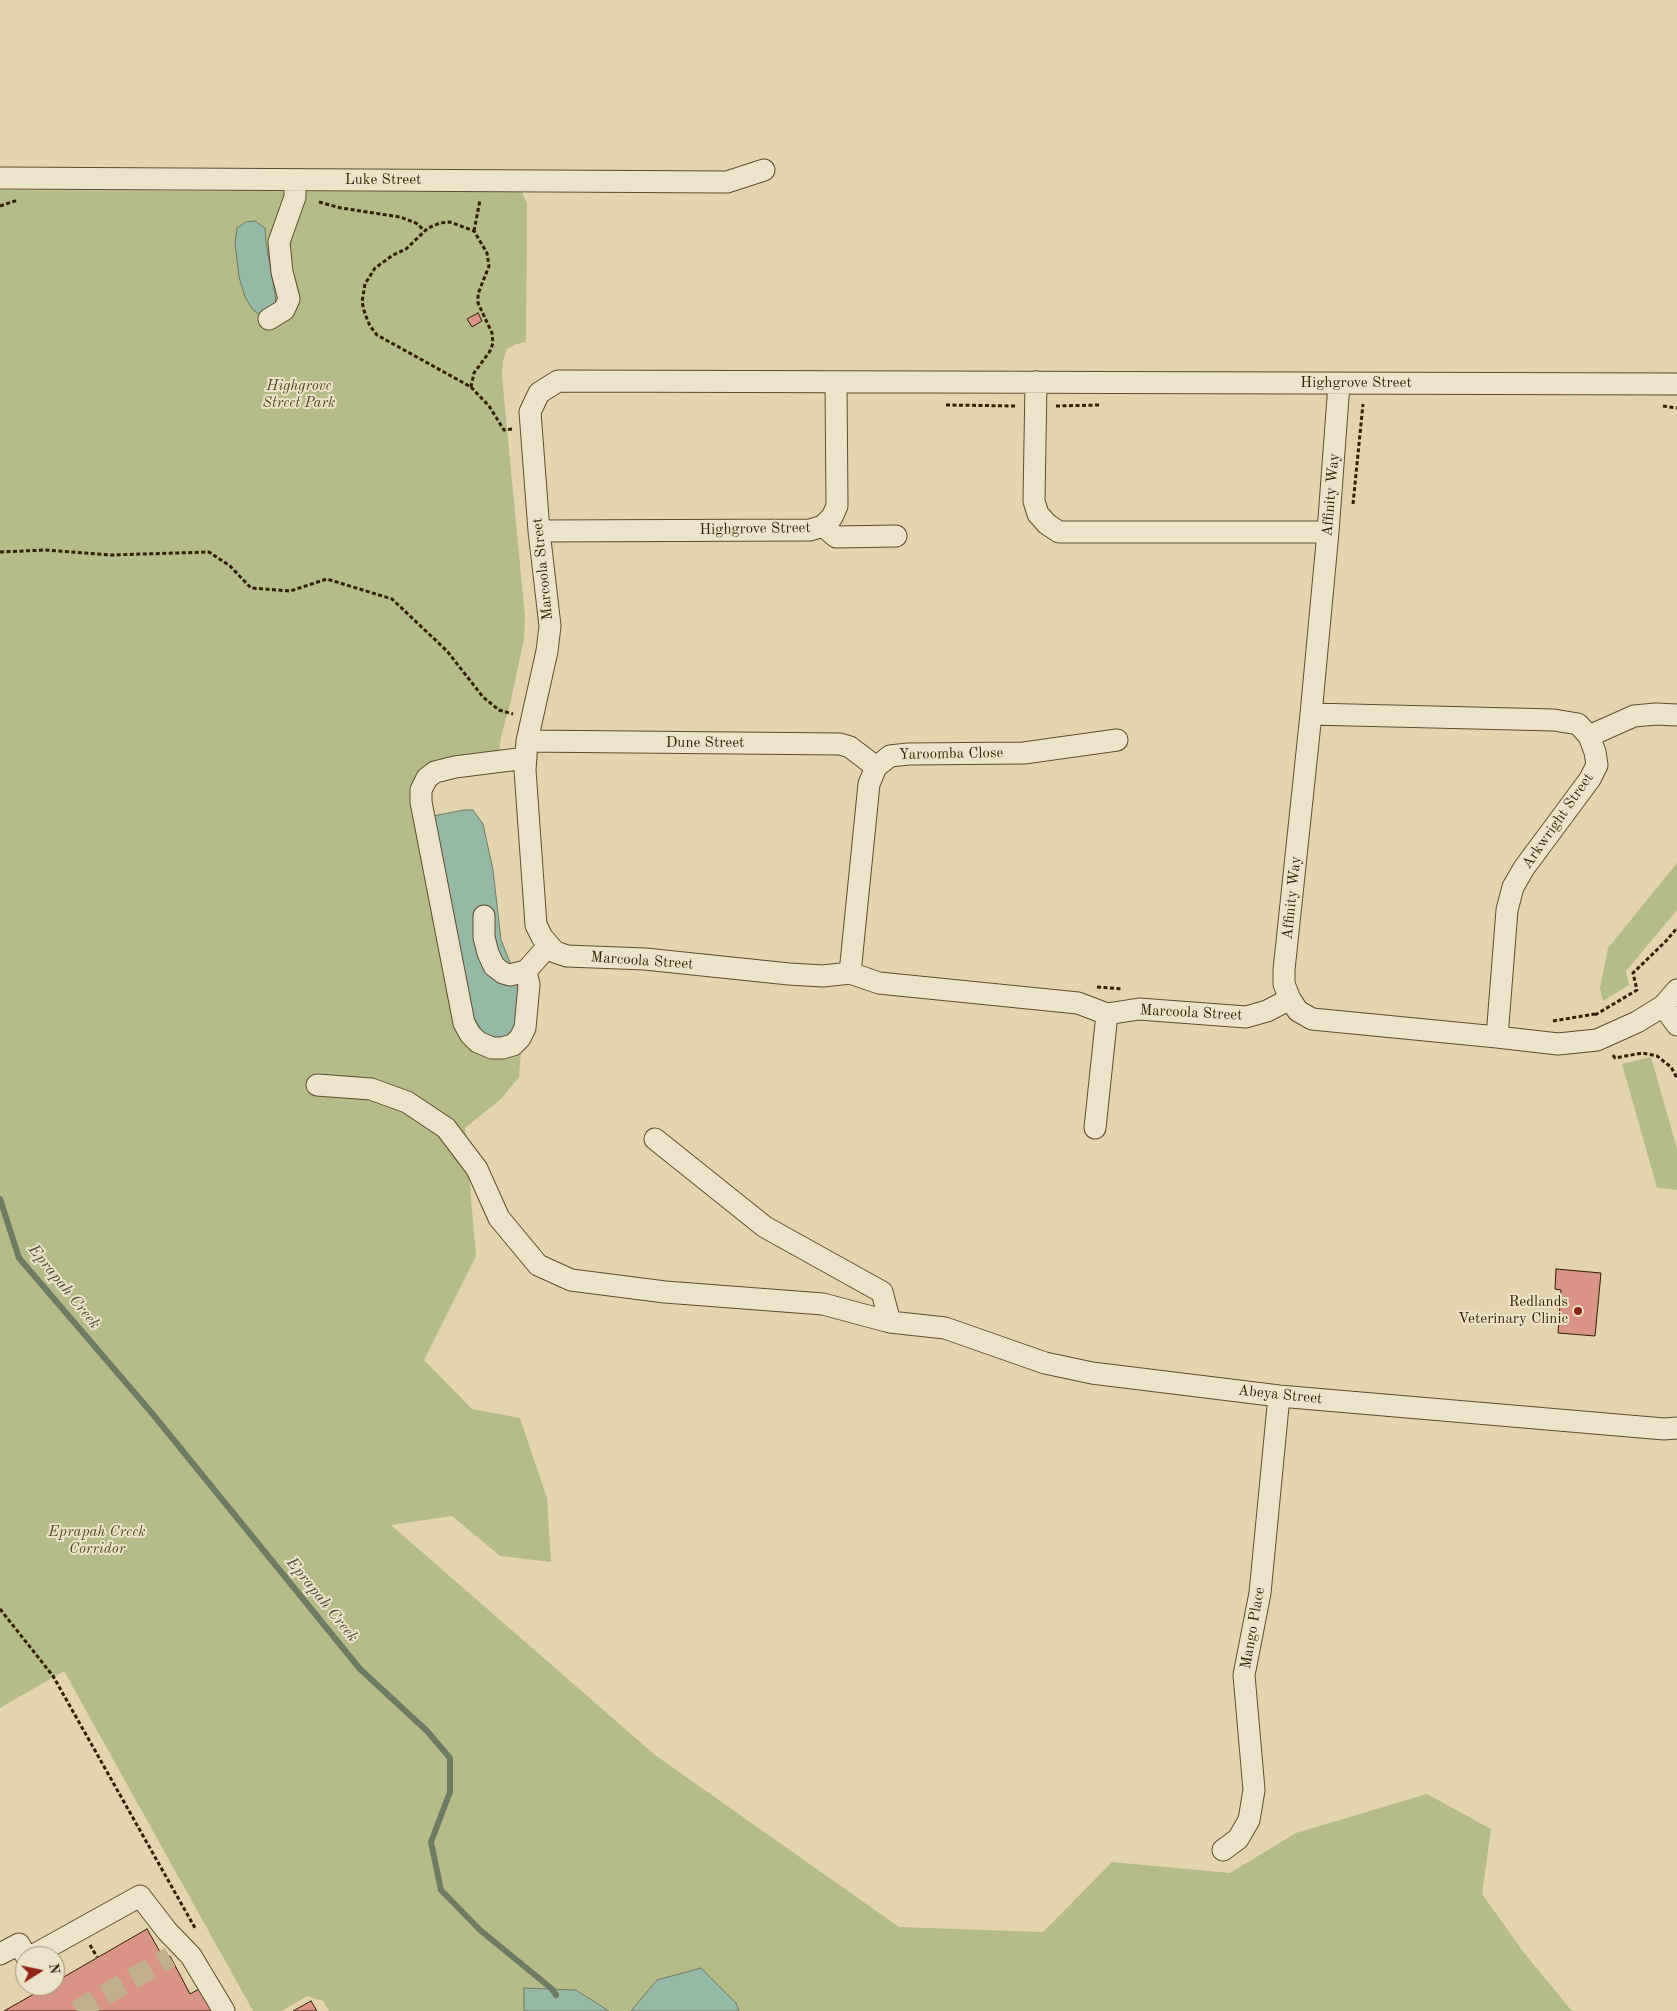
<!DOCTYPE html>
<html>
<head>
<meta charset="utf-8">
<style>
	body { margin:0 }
	#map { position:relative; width:1677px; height:2011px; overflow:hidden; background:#e3d4af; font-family:"Old Standard TT",serif }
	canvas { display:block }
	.north { position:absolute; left:15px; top:1946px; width:50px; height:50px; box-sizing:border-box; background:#ede3cb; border:1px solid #a2947b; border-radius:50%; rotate:80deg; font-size:14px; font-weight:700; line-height:20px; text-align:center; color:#321e04 }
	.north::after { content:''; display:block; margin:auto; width:18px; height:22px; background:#8f2418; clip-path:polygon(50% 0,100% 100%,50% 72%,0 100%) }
</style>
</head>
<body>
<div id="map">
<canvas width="1677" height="2011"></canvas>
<div class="north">N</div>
</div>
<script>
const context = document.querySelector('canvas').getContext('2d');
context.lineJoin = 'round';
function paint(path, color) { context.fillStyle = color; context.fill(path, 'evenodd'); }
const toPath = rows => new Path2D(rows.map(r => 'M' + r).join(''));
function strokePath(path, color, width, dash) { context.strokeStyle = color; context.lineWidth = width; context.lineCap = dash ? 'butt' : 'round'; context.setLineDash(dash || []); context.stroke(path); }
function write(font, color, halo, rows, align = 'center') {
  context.font = font + ' "Old Standard TT",serif'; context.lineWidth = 4; context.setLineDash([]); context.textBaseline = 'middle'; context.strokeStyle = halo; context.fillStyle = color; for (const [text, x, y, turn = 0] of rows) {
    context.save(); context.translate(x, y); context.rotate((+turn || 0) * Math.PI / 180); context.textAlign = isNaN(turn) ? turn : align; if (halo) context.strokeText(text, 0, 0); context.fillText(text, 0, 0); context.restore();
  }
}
paint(toPath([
	[0,190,522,192,527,204,526,342,517,344,507,349,503,361,502,376,525,617,524,639,511,700,501,737,499,754,419,773,409,792,457,1025,521,1050,519,1077,501,1099,465,1128,476,1256,424,1360,472,1409,520,1418,547,1498,551,1562,500,1556,452,1516,391,1525,655,1755,899,1927,1043,1932,1112,1862,1230,1873,1296,1833,1427,1794,1491,1829,1482,1894,1525,1954,1571,2010,1574,2011,739,2011,736,2003,657,1980,631,2011,609,2011,576,1990,524,1989,524,2011,329,2011,323,2001,307,1996,282,2011,253,2011,64,1671,0,1708],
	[1677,863,1677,910,1626,971,1629,985,1603,1001,1600,988,1608,948],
	[1651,1057,1677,1149,1677,1190,1657,1188,1622,1064]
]), '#b6bc89');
const water = toPath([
	[255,221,265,228,266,243,275,294,276,304,262,316,253,310,245,297,239,277,235,243,237,228,246,222,255,221],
	[464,810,473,810,483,824,493,870,501,940,522,992,515,1033,496,1040,482,1032,472,1014,433,816,464,810],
	[701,1968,736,2003,739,2011,631,2011,657,1980,701,1968],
	[524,1988,576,1990,609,2011,524,2011,524,1988]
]);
paint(water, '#96b9a5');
strokePath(water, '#6e7b65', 1);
strokePath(toPath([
	[0,1199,19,1258,151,1412,360,1669,427,1731,450,1758,450,1792,431,1842,441,1890,480,1930,552,1989,556,1995]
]), '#6e7b65', 6);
const building = toPath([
	[478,313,482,321,472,327,467,319,478,313],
	[1556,1269,1601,1273,1595,1336,1558,1333,1561,1290,1555,1289,1556,1269],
	[147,1929,164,1959,170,1956,190,1994,199,1989,212,2011,4,2011,48,1986,55,1986,55,1982,147,1929],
	[311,2001,317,2011,293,2011,311,2001]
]);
paint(building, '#d99388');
strokePath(building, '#321e04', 1);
strokePath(toPath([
	[77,2011,170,1957]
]), '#c0b08d', 21, [21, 11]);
const minor = toPath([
	[0,178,727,182,764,170],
	[269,319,284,310,289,299,282,272,279,242,295,197,295,180],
	[1036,382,1034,501,1038,514,1047,524,1059,532,1328,532],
	[1339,384,1328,532,1311,714,1284,970,1284,984,1290,999,1298,1011,1312,1019,1497,1037,1558,1044,1597,1040,1637,1022,1663,1006,1677,990],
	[823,526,836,537,896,536],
	[539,531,810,530,823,526,832,517,837,506,836,382],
	[1311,714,1554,720,1578,724,1589,736,1595,752,1597,765,1590,779,1524,868,1513,887,1507,910,1497,1037],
	[1589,736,1634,716,1656,714,1677,715],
	[527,741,840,744,850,747,876,767],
	[484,916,484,937,488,953,494,966,503,973,510,975,526,971,549,945],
	[526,971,529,985,525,1028,520,1038,513,1045,502,1048,492,1048,478,1042,470,1034,464,1023,421,802,421,790,427,778,435,772,455,767,526,758],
	[850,973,869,784,876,767,890,756,908,754,1024,753,1117,740],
	[1290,999,1267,1011,1246,1017,1139,1009,1107,1014,1078,1003,879,983,850,973,823,976,789,974,645,959,567,956,555,952,542,937,536,925,525,770,527,741,547,651,550,626,539,531,530,412,539,393,558,381,1677,384],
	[1663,1006,1677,1025],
	[317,1085,371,1089,407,1102,446,1128,477,1169,499,1218,538,1265,571,1280,665,1292,823,1304,890,1322,945,1328,1045,1363,1092,1373,1279,1396,1664,1429,1677,1428],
	[1095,1128,1107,1014],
	[655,1139,765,1227,882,1292,890,1322],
	[1223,1850,1238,1839,1249,1820,1254,1790,1244,1675,1260,1593,1279,1396],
	[0,1954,19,1944,26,1956],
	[32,1956,140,1896,167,1931,191,1956,224,2011]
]);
strokePath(minor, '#5e4c2f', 23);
strokePath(toPath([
	[319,202,341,208,400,217,416,223,425,231],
	[0,206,18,200],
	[474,231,480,200],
	[471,387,474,373,490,351,493,343,492,333,478,303,478,294,489,266,487,253,474,231,450,222,440,223,428,228,406,249,393,255,375,268,365,284,362,302,365,314,370,326,377,335,471,387,489,406,504,430,512,429],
	[946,405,1017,406],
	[1056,406,1099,405],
	[1663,406,1677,408],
	[1353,504,1363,404],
	[0,552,45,550,111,555,209,552,230,566,251,588,290,591,327,579,392,599,447,651,483,697,499,710,513,714],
	[1097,987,1123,989],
	[1595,1015,1637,990,1633,973,1666,941,1677,928],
	[1553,1021,1595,1014],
	[1613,1055,1615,1058,1642,1053,1657,1056,1671,1067,1677,1078],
	[0,1609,53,1676,195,1928],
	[90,1945,97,1957]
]), '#321e04', 3, [4, 2.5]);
strokePath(minor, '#ede3cb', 21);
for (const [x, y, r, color] of [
	[1578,1311,5,"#8f2418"]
]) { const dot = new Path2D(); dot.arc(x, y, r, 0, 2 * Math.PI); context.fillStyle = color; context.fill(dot); strokePath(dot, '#ede3cb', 2); }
write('15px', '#321e04', '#ede3cb', [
	["Luke Street",383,180],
	["Highgrove Street",1356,383],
	["Affinity Way",1331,495,-85],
	["Highgrove Street",755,529,-1],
	["Marcoola Street",543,569,-96],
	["Dune Street",705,743],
	["Yaroomba Close",951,754,-1],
	["Arkwright Street",1558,821,-55],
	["Affinity Way",1292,898,-84],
	["Marcoola Street",642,961,4],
	["Marcoola Street",1191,1013,3],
	["Abeya Street",1280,1395,6],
	["Mango Place",1253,1628,-80]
]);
write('italic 15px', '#534625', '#ede3cb', [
	["Highgrove",299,386],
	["Street Park",299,403],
	["Eprapah Creek",97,1532],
	["Corridor",97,1549]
]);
write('15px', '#321e04', '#ede3cb', [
	["Redlands",1568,1302],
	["Veterinary Clinic",1568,1319]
], 'right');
write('italic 16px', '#504c34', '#ede3cb', [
	["Eprapah Creek",64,1287,51],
	["Eprapah Creek",322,1600,51]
]);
</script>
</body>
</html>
